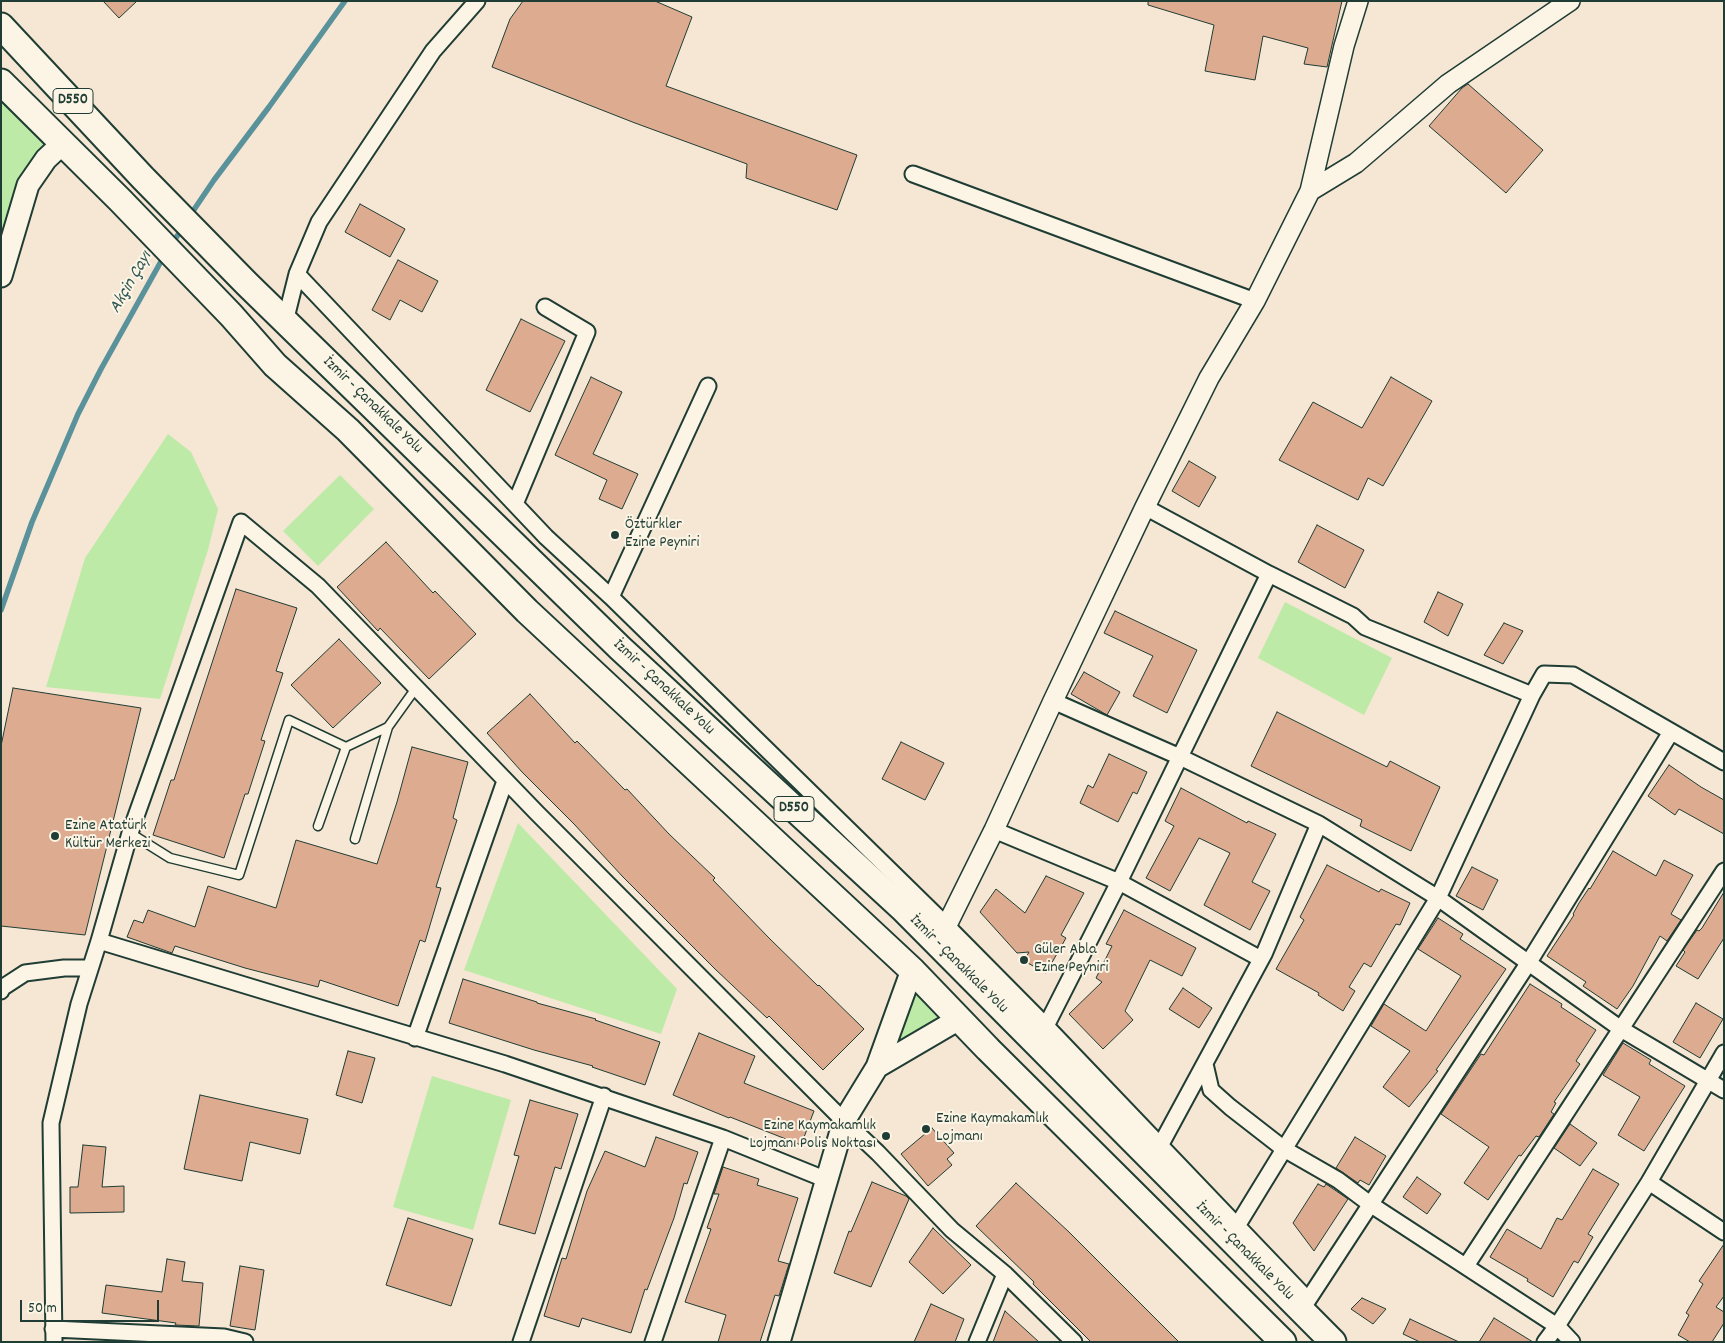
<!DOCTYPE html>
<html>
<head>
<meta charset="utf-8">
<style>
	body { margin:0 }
	#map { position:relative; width:1725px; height:1343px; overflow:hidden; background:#f6e6d4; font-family:Dekko,sans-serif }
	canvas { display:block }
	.frame { position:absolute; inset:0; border:2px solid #1f3d34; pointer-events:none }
	.scale { position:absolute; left:20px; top:1300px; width:139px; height:22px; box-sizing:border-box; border:2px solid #1f3d34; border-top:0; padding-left:6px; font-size:15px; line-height:18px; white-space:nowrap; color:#1f3d34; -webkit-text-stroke:4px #fcf5e5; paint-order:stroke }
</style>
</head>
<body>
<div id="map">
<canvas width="1725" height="1343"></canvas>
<div class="frame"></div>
<div class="scale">50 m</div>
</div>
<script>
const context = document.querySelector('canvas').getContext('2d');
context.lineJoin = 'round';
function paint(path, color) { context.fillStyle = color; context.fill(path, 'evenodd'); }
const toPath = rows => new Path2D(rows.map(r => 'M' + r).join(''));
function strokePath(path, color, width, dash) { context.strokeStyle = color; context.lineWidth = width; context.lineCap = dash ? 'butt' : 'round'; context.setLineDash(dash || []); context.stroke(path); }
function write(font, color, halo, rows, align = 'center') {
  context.font = font + ' Dekko,sans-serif'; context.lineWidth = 4; context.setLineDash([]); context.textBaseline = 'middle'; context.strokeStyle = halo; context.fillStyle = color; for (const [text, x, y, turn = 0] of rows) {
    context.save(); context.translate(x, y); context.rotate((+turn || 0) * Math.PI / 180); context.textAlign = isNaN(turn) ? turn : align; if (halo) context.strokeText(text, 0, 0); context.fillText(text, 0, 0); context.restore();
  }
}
paint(toPath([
	[1,82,63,143,46,159,1,276],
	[168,434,191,452,218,509,208,550,160,699,46,687,85,558],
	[340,475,374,509,318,566,283,531],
	[1285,602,1392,658,1364,715,1258,658],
	[518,823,677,989,661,1034,464,970],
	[912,970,959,1019,877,1067],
	[432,1076,511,1100,473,1230,393,1207]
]), '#beeaa7');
strokePath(toPath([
	[189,217,214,180,269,107,345,1],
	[172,244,183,227],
	[1,610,32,522,78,414,101,369,164,256]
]), '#59929b', 5.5);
const building = toPath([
	[103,1,137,1,119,18,103,1],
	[523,1,655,1,692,17,666,86,857,155,837,210,746,178,747,164,635,123,492,67,510,19,523,1],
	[1148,1,1342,1,1327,67,1304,64,1308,48,1263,36,1255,80,1205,71,1214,25,1148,5,1148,1],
	[1468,84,1543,150,1506,193,1429,126,1462,88,1468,84],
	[360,204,405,229,390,257,345,232,360,204],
	[398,260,438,281,422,312,400,300,390,320,372,310,398,260],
	[521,319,565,341,530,412,486,390,521,319],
	[591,377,622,392,593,454,638,474,622,509,599,499,607,480,555,455,591,377],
	[1391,377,1432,401,1383,486,1368,478,1358,500,1279,460,1313,402,1362,428,1391,377],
	[1189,461,1216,477,1199,507,1172,491,1189,461],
	[1317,525,1364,550,1345,588,1298,562,1317,525],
	[386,542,433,593,435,591,476,634,429,679,380,628,378,631,337,587,386,542],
	[236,589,297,608,276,671,283,673,261,740,265,741,248,794,245,794,224,858,153,835,171,780,174,780,236,589],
	[1438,592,1463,604,1448,636,1424,622,1438,592],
	[1115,611,1197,650,1167,713,1133,696,1153,656,1104,633,1115,611],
	[1504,623,1523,631,1503,664,1484,655,1504,623],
	[339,639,381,683,333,728,291,685,339,639],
	[1084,672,1120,692,1107,715,1071,694,1084,672],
	[13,688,141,708,85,935,1,926,1,746,13,688],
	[530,694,575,743,577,741,625,790,627,789,669,834,715,878,713,880,769,938,818,986,819,985,864,1029,823,1070,769,1016,767,1018,715,969,623,877,574,824,522,772,487,733,530,694],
	[1277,712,1387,767,1390,761,1440,787,1411,851,1360,826,1362,820,1251,766,1277,712],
	[901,742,944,763,925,800,882,779,901,742],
	[412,747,468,762,453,818,457,820,436,887,441,888,425,942,420,940,398,1006,320,980,318,987,245,968,175,946,172,953,127,937,134,920,143,923,148,910,195,927,208,886,276,908,296,840,377,864,397,802,412,747],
	[1109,754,1147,772,1137,794,1133,792,1118,822,1080,803,1088,785,1093,788,1109,754],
	[1669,765,1701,787,1724,800,1724,834,1679,809,1675,815,1648,796,1669,765],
	[1181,788,1247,823,1248,821,1276,834,1252,882,1270,891,1250,930,1204,905,1230,853,1199,838,1170,891,1146,878,1174,826,1165,821,1181,788],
	[1613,851,1656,876,1664,860,1693,875,1671,914,1681,920,1667,941,1660,936,1633,986,1617,1009,1583,986,1586,982,1547,956,1574,915,1573,914,1579,903,1589,888,1590,889,1613,851],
	[1327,865,1379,892,1381,889,1410,903,1400,925,1396,924,1371,967,1364,963,1349,987,1355,991,1343,1011,1318,995,1319,993,1276,969,1304,920,1300,917,1327,865],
	[1472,867,1498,880,1483,910,1456,896,1472,867],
	[1046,876,1084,893,1061,935,1066,938,1046,973,1024,961,1029,952,1017,953,980,912,996,889,1025,913,1046,876],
	[1724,892,1724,938,1698,979,1676,966,1685,952,1683,950,1697,930,1699,931,1702,928,1724,892],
	[1124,910,1196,948,1182,976,1150,960,1125,1011,1133,1020,1103,1049,1069,1014,1102,982,1096,978,1112,946,1106,944,1124,910],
	[1438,918,1463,934,1460,939,1506,969,1436,1070,1438,1071,1409,1107,1383,1087,1410,1051,1371,1026,1384,1004,1426,1031,1461,976,1418,949,1438,918],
	[463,979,537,1002,537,1003,596,1019,595,1020,660,1042,645,1085,592,1067,593,1066,534,1050,449,1023,463,979],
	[1530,984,1562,1004,1561,1007,1596,1030,1576,1061,1580,1064,1554,1102,1556,1103,1551,1112,1554,1114,1539,1137,1536,1136,1521,1156,1519,1155,1488,1200,1464,1183,1489,1147,1441,1114,1481,1054,1484,1055,1530,984],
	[1183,988,1212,1008,1199,1028,1169,1009,1183,988],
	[1696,1003,1723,1019,1700,1058,1673,1042,1696,1003],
	[699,1033,755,1056,744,1083,814,1111,801,1145,730,1117,729,1118,673,1095,699,1033],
	[1623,1043,1651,1060,1649,1064,1685,1086,1644,1151,1618,1135,1640,1097,1603,1075,1623,1043],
	[348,1051,375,1058,362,1103,336,1095,348,1051],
	[200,1095,308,1119,300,1154,250,1142,242,1181,184,1169,200,1095],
	[530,1100,578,1114,561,1169,555,1167,535,1234,499,1224,519,1156,514,1155,530,1100],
	[1570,1124,1597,1143,1580,1166,1554,1148,1570,1124],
	[932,1128,954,1153,947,1159,952,1165,928,1186,901,1154,932,1128],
	[656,1137,698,1152,687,1184,684,1183,674,1218,647,1290,645,1289,631,1333,582,1318,579,1327,544,1316,562,1258,566,1259,587,1191,605,1151,645,1167,656,1137],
	[1355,1137,1386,1156,1369,1185,1360,1180,1358,1183,1336,1168,1355,1137],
	[83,1145,106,1147,102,1187,124,1186,124,1212,70,1213,70,1187,78,1187,83,1145],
	[723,1167,759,1179,757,1185,798,1198,778,1261,789,1264,779,1296,775,1295,760,1342,718,1342,726,1315,685,1302,711,1229,707,1228,719,1194,714,1194,723,1167],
	[1593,1169,1619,1184,1588,1234,1593,1237,1578,1263,1574,1261,1553,1297,1527,1281,1528,1279,1490,1257,1507,1229,1541,1249,1557,1218,1562,1220,1593,1169],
	[1417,1177,1441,1194,1427,1214,1403,1197,1417,1177],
	[872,1182,906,1196,909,1199,871,1287,834,1273,849,1231,851,1232,872,1182],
	[1016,1183,1069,1232,1179,1342,1091,1342,1033,1284,1034,1282,976,1226,1016,1183],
	[1318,1184,1324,1187,1326,1184,1348,1199,1314,1251,1293,1223,1318,1184],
	[408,1218,473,1239,451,1306,386,1285,408,1218],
	[933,1228,971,1265,943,1294,909,1262,933,1228],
	[1724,1244,1724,1296,1716,1307,1724,1312,1724,1323,1712,1342,1690,1342,1678,1335,1689,1315,1686,1313,1703,1284,1699,1281,1724,1244],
	[167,1259,185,1262,182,1281,203,1283,199,1326,175,1325,176,1323,102,1313,106,1285,162,1292,167,1259],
	[240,1266,264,1270,255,1330,230,1326,240,1266],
	[1362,1298,1386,1309,1373,1324,1351,1309,1362,1298],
	[931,1304,964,1319,955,1342,914,1342,931,1304],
	[1005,1311,1039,1342,993,1342,1005,1311],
	[1494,1318,1533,1342,1479,1342,1494,1318],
	[1410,1319,1459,1342,1420,1342,1403,1334,1410,1319]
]);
paint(building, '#ddab90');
strokePath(building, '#1f3d34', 1);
const service = toPath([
	[318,826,346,747],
	[130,833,170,858,239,875,289,720,346,747,388,727,416,688],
	[355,839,388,727]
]);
const minor = toPath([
	[913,174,1255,301],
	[297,274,546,537,611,597,946,925,1046,1026,1308,1300,1529,962,1671,732],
	[285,322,297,274,319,222,433,51,477,1],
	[515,504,587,332,545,307],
	[1269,574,1353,616,1365,627,1532,695],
	[611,597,708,386],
	[1053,701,1180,757,1319,824,1438,898,1621,1029,1724,1090],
	[994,830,1119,882,1261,959],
	[99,941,505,1064,723,1138,827,1180],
	[1,991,2,988,25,973,64,968,89,968],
	[1046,1026,1119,882,1269,574,1145,507],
	[415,1038,505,781],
	[1205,1064,1211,1090,1230,1107,1284,1149,1338,1180,1370,1204,1557,1326,1572,1342],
	[1160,1146,1264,954,1319,824],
	[1649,1182,1724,1232],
	[1237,1226,1438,898,1532,695,1544,674,1573,675,1724,762],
	[1466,1266,1724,871],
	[53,1329,224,1337,245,1342],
	[54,1342,51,1123,79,1004,99,941,130,833,241,522,318,586,537,813,844,1121,878,1153,952,1230,1005,1274,1074,1342],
	[521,1342,604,1096],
	[653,1342,723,1138],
	[977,1342,1005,1274],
	[1545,1342,1557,1326,1649,1182,1724,1053]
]);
const tertiary = toPath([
	[1310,191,1356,163,1448,84,1570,1],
	[938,943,994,830,1053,701,1145,507,1209,378,1255,301,1310,191,1344,46,1358,1]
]);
const secondary = toPath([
	[1,276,28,185,46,159,63,143],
	[877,1067,959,1019],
	[779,1342,844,1121,877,1067,912,970]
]);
const trunk = toPath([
	[1,26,143,178,247,284,620,648,902,908,1333,1342],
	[1,82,120,200,231,315,275,365,348,430,527,611,912,970,988,1049,1283,1342]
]);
strokePath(service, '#1f3d34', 11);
strokePath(minor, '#1f3d34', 19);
strokePath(tertiary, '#1f3d34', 22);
strokePath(secondary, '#1f3d34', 25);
strokePath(trunk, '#1f3d34', 29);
strokePath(service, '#fcf5e5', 8);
strokePath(minor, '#fcf5e5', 15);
strokePath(tertiary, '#fcf5e5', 19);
strokePath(secondary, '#fcf5e5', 21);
strokePath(trunk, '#fcf5e5', 25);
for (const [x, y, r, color] of [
	[615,535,5,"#1f3d34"],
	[55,836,5,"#1f3d34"],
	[1024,960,5,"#1f3d34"],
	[926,1129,5,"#1f3d34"],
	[886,1136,5,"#1f3d34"]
]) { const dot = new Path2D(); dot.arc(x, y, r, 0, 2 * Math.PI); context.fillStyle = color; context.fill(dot); strokePath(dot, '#fcf5e5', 2); }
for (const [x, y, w] of [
	[73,101,40],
	[794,809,40]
]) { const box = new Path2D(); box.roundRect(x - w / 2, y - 12.5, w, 25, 4); context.fillStyle = '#fcf5e5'; context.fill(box); strokePath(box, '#1f3d34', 1); }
write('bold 15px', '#1f3d34', null, [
	["D550",73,101],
	["D550",794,809]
]);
write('16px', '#1f3d34', '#fcf5e5', [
	["İzmir - Çanakkale Yolu",372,406,44],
	["İzmir - Çanakkale Yolu",663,688,43],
	["İzmir - Çanakkale Yolu",958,965,45],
	["İzmir - Çanakkale Yolu",1244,1252,45]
]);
write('16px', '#1f3d34', '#fcf5e5', [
	["Öztürkler",625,526],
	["Ezine Peyniri",625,544],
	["Ezine Atatürk",65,827],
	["Kültür Merkezi",65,845],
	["Güler Abla",1034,951],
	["Ezine Peyniri",1034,969],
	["Ezine Kaymakamlık",936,1120],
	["Lojmanı",936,1138],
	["Ezine Kaymakamlık",876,1127,"right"],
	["Lojmanı Polis Noktası",876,1145,"right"]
], 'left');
write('italic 18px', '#325956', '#fcf5e5', [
	["Akçin Çayı",132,283,-60]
]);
</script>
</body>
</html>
